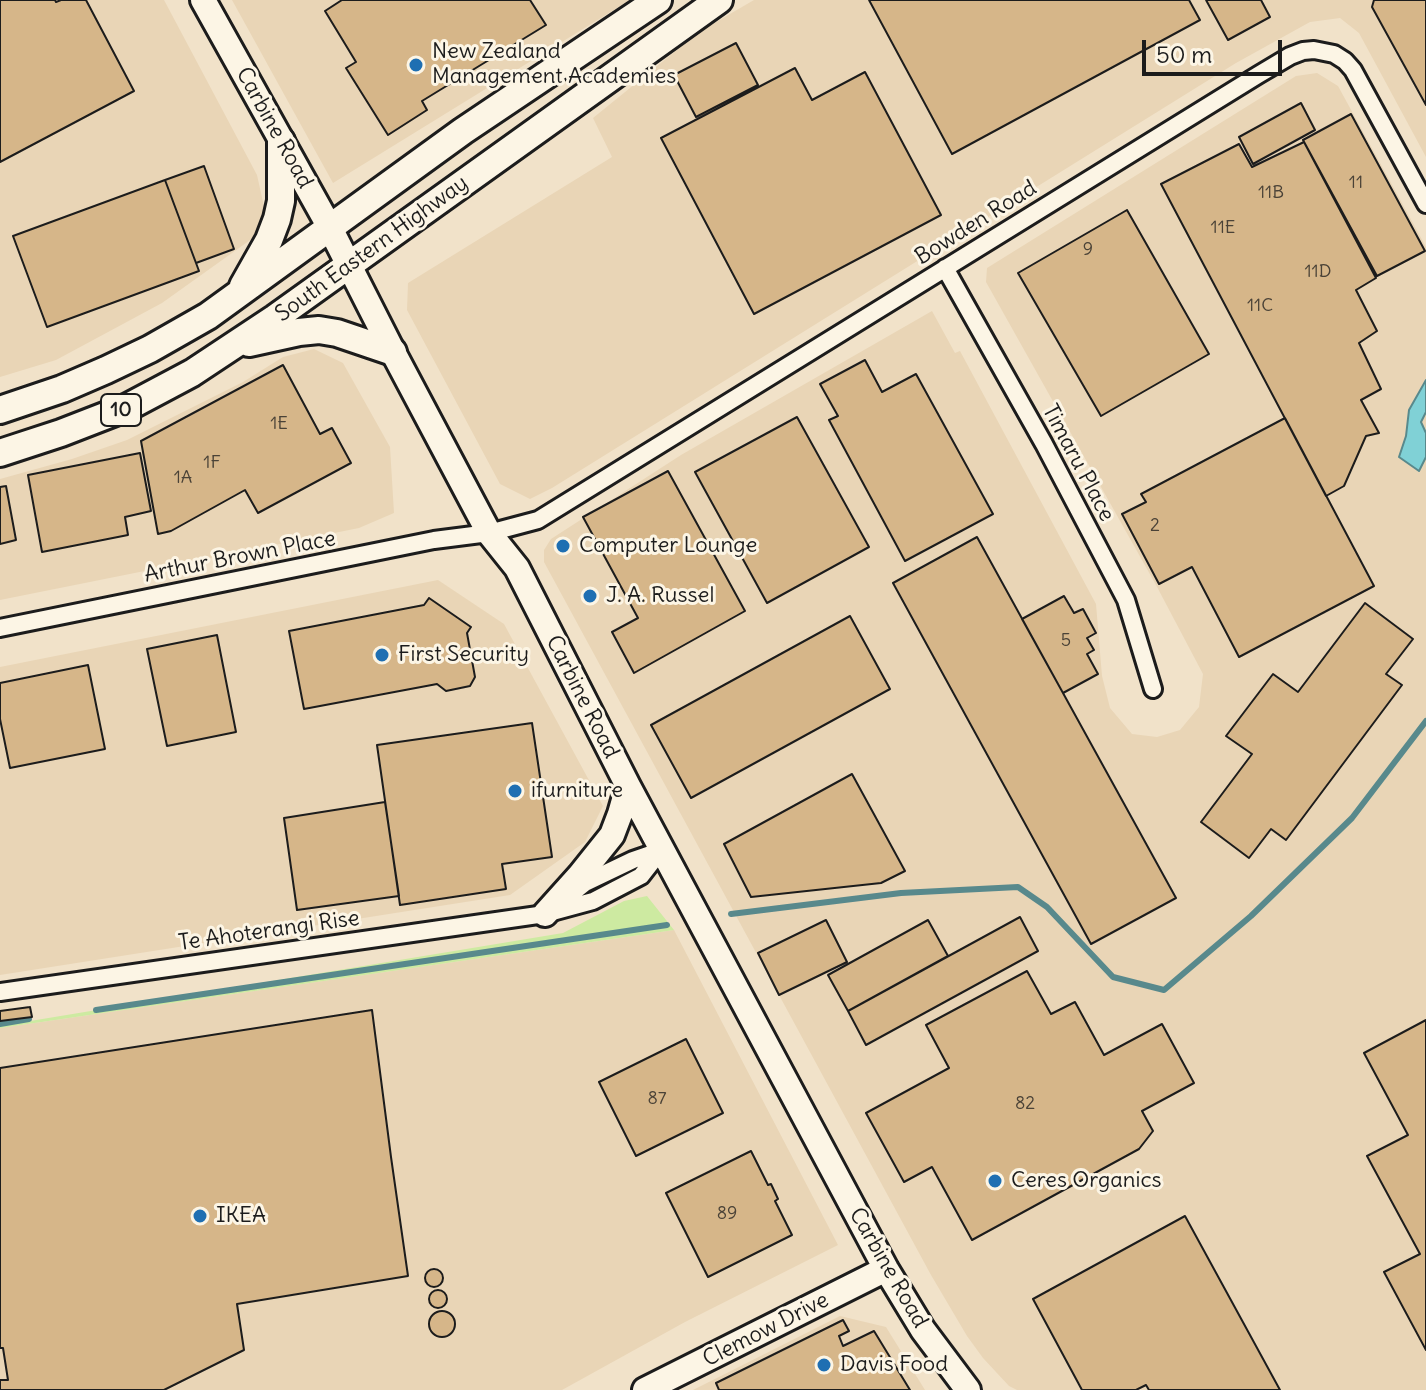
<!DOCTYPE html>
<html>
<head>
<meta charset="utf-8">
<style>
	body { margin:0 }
	#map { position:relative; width:1426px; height:1390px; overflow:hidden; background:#f1e2c9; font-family:Delius,sans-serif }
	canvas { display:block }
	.scale { position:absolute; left:1142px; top:40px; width:140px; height:36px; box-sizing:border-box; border:4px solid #1c1c1c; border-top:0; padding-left:10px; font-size:24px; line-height:28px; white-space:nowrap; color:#1c1c1c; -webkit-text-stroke:6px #fcf5e5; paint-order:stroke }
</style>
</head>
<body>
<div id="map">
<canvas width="1426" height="1390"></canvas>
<div class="scale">50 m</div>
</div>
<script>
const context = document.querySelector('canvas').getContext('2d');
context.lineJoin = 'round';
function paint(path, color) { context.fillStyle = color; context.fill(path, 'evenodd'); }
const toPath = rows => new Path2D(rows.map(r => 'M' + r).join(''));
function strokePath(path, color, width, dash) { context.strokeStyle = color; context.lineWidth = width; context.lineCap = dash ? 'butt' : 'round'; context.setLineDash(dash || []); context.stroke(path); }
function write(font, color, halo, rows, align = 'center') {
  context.font = font + ' Delius,sans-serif'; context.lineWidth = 6; context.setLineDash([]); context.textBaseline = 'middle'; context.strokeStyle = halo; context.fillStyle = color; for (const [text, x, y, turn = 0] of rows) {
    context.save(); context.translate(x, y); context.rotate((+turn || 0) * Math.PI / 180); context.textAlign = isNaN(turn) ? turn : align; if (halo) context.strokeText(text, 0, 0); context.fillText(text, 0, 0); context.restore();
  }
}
paint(toPath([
	[0,0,164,0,257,175,265,211,260,233,162,303,56,360,0,377],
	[232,0,630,0,333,183],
	[754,0,1426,0,1426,157,1359,33,1340,18,1310,22,1236,63,552,488,530,499,500,484,407,310,408,283,612,157,593,118,699,32],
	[1317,73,1338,86,1426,247,1426,1390,1017,1390,1009,1386,983,1358,967,1336,931,1275,544,562,544,550,551,539,681,455,932,311,955,353,960,351,1096,604,1102,676,1110,708,1132,734,1157,737,1180,730,1199,707,1203,674,1156,585,986,282,987,268,1296,76],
	[314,349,343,363,390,447,394,513,359,528,0,600,0,479,72,459,127,440,243,382,283,357],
	[438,580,504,624,603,806,585,842,510,895,0,975,0,667],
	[674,930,838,1245,685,1322,562,1390,0,1390,0,1028],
	[840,1316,886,1327,925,1390,693,1390]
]), '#e9d5b6');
paint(toPath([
	[647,896,674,930,0,1028,0,1026,563,933,624,901]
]), '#cdeaa1');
const water = toPath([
	[1426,380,1426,412,1421,422,1426,433,1426,457,1419,471,1399,457,1406,436,1409,410,1426,380]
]);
paint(water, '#80d1d6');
strokePath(water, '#58898c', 2);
strokePath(toPath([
	[731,914,901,893,1018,887,1047,907,1113,977,1164,990,1251,916,1352,818,1426,721],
	[96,1010,667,925],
	[0,1024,29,1019]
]), '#58898c', 6);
const building = toPath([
	[0,0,55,0,56,2,61,0,86,0,134,91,0,162,0,0],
	[342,0,530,0,546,25,422,101,427,110,388,135,346,68,356,62,325,11,342,0],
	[869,0,1189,0,1200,20,952,154,869,0],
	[1206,0,1261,0,1270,17,1228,40,1206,0],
	[1374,0,1426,0,1426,105,1372,7,1374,0],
	[736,43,758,85,696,117,674,75,736,43],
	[795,68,812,100,865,72,941,215,754,314,661,138,795,68],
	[1301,103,1315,130,1253,164,1239,137,1301,103],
	[1351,114,1425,251,1377,276,1303,140,1351,114],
	[1304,142,1376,278,1356,290,1377,331,1359,343,1381,389,1361,400,1379,433,1366,436,1344,486,1326,496,1161,184,1239,144,1252,167,1304,142],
	[204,166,234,249,196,263,165,180,204,166],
	[165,180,199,271,47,327,13,236,165,180],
	[1127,210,1209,354,1101,416,1018,273,1127,210],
	[865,360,882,392,916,374,993,514,905,561,829,420,838,416,820,384,865,360],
	[283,365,320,434,332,428,351,463,258,513,245,490,171,531,158,534,141,441,283,365],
	[797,417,869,547,767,603,695,472,797,417],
	[1285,418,1374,586,1239,657,1192,567,1159,584,1122,514,1146,502,1141,494,1285,418],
	[140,453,151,511,125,517,128,535,42,552,28,475,140,453],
	[668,471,745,611,634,673,612,632,638,618,583,517,668,471],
	[6,486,16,540,0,544,0,487,6,486],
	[977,537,1176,898,1091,944,893,583,977,537],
	[1064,596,1074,613,1083,609,1096,633,1087,638,1094,650,1087,654,1098,674,1063,693,1022,619,1064,596],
	[429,598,471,627,467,633,475,677,470,686,446,691,437,684,304,709,289,631,424,605,429,598],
	[1365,603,1413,639,1386,674,1402,685,1286,840,1271,829,1249,858,1201,822,1252,754,1226,736,1273,674,1298,692,1365,603],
	[850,616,890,689,691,798,651,725,850,616],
	[217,635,236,732,167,746,147,649,217,635],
	[88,665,105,749,10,768,0,719,0,683,88,665],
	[532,723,552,857,502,864,506,889,400,905,377,745,532,723],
	[852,774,905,871,881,883,751,897,724,844,852,774],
	[385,802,399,896,297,910,284,818,385,802],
	[1020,917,1038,951,866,1045,848,1011,1020,917],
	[826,920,847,962,779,995,758,953,826,920],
	[928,920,948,956,848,1011,828,975,928,920],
	[1027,971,1051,1014,1075,1002,1104,1055,1162,1024,1194,1083,1142,1111,1153,1131,1139,1149,972,1240,932,1167,904,1182,866,1113,949,1068,926,1025,1027,971],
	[30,1007,32,1017,0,1021,0,1011,30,1007],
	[372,1010,391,1157,408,1276,237,1304,244,1350,164,1390,0,1390,0,1380,8,1380,3,1348,0,1348,0,1068,372,1010],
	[1426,1020,1426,1350,1384,1272,1420,1254,1367,1156,1408,1135,1364,1053,1426,1020],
	[686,1039,723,1113,636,1156,599,1082,686,1039],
	[751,1151,768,1185,771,1184,778,1199,775,1201,792,1235,708,1277,666,1193,751,1151],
	[1185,1216,1280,1390,1149,1390,1146,1385,1136,1390,1082,1390,1033,1299,1185,1216],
	'425 1278a9 9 0 1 1 18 0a9 9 0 1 1-18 0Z',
	'429 1299a9 9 0 1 1 18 0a9 9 0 1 1-18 0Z',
	'429 1324a13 13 0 1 1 26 0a13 13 0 1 1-26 0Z',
	[843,1320,849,1331,839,1336,843,1346,874,1331,910,1390,719,1390,716,1383,843,1320]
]);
paint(building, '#d6b689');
strokePath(building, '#1c1c1c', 2);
const street = toPath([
	[945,268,1044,444,1126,600,1153,689],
	[0,628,434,540,489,533,538,520,1258,75,1290,56,1303,51,1314,50,1334,54,1345,61,1353,70,1426,204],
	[575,891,585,883,633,860,662,850],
	[0,992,545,914,593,901,641,876,662,849]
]);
const secondary = toPath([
	[203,0,329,226,393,352,489,533,517,568,628,786,886,1269,923,1330,968,1390],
	[545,914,580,875,612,835,620,814,628,786],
	[645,1390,886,1269]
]);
const primary = toPath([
	[243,286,269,240,277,219,281,201,281,141],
	[249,343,299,332,319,330,337,333,393,352],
	[0,410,62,389,106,370,150,349,208,316,463,131,658,0],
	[0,453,61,433,128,407,192,373,275,318,719,0]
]);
strokePath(street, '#1c1c1c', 22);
strokePath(secondary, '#1c1c1c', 30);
strokePath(primary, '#1c1c1c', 32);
strokePath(street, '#fcf5e5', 16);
strokePath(secondary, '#fcf5e5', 24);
strokePath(primary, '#fcf5e5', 26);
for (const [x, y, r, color] of [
	[416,65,8,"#1f6fb2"],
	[563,546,8,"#1f6fb2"],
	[590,596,8,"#1f6fb2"],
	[382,655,8,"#1f6fb2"],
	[515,791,8,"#1f6fb2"],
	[995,1181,8,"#1f6fb2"],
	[200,1216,8,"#1f6fb2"],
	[824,1365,8,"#1f6fb2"]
]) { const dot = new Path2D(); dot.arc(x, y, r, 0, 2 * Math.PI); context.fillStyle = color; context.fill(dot); strokePath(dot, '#fcf5e5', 3); }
write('18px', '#4a4237', null, [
	["11",1356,183],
	["11B",1271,193],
	["11E",1223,228],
	["9",1088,250],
	["11D",1318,272],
	["11C",1260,306],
	["1E",279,424],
	["1F",212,463],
	["1A",183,478],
	["2",1155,526],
	["5",1066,641],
	["87",657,1099],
	["82",1025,1104],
	["89",727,1214]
]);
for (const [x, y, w] of [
	[121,410,40]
]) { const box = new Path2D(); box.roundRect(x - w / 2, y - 16, w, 32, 6); context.fillStyle = '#fcf5e5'; context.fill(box); strokePath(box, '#1c1c1c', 2); }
write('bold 20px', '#1c1c1c', null, [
	["10",121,410]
]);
write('22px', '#1c1c1c', '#fcf5e5', [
	["New Zealand",432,52],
	["Management Academies",432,77],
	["Computer Lounge",579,546],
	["J. A. Russel",606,596],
	["First Security",398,655],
	["ifurniture",531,791],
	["Ceres Organics",1011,1181],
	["IKEA",216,1216],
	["Davis Food",840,1365]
], 'left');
write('22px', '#1c1c1c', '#fcf5e5', [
	["Carbine Road",274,128,61],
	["Bowden Road",976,223,-32],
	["South Eastern Highway",372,249,-36],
	["Timaru Place",1078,463,62],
	["Arthur Brown Place",240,557,-11],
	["Carbine Road",582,697,63],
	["Te Ahoterangi Rise",269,931,-8],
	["Carbine Road",888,1268,60],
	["Clemow Drive",766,1330,-27]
]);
</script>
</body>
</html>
